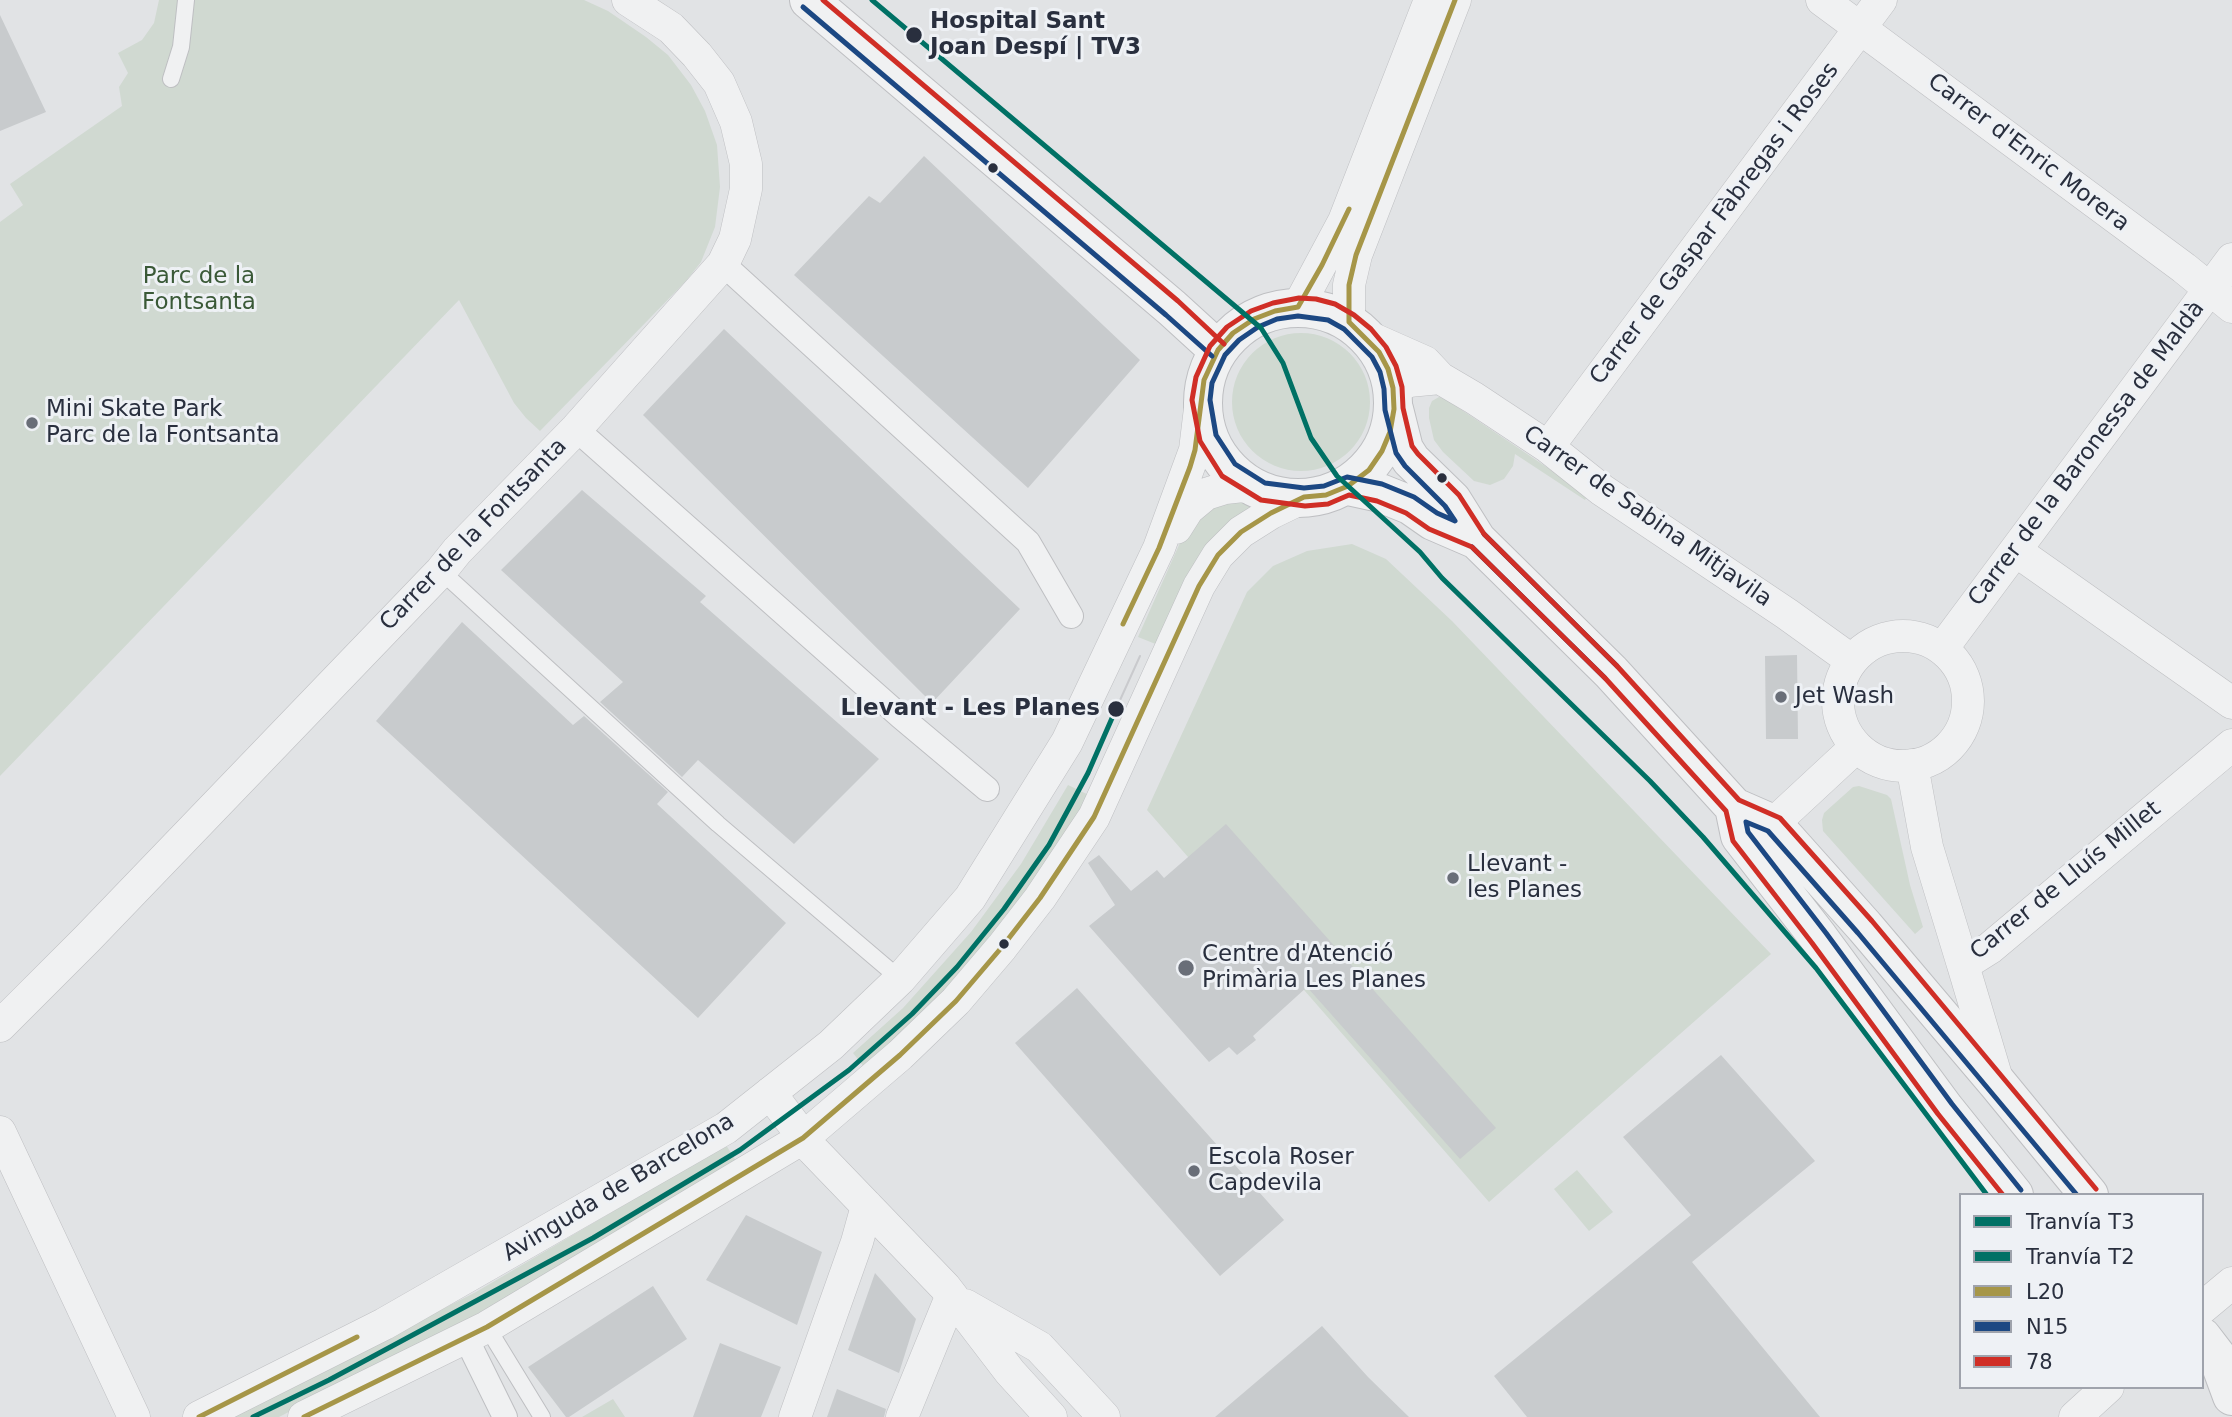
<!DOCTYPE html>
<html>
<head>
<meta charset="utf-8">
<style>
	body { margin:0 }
	#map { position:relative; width:2232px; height:1417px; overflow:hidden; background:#e1e3e5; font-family:"DejaVu Sans",sans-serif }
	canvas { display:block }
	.legend { position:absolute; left:1959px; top:1193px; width:245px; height:196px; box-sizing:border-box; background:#eef1f5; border:2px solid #9fa3ac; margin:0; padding:9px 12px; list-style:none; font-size:21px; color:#292f3e }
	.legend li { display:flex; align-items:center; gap:14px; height:35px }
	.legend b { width:35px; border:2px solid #9fa3ac }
</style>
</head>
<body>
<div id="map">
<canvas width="2232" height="1417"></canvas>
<ul class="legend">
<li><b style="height:9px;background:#007165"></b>Tranvía T3</li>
<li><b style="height:9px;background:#007165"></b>Tranvía T2</li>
<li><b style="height:9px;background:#a69648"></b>L20</li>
<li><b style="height:9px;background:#1c4883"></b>N15</li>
<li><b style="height:9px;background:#d02e26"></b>78</li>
</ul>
</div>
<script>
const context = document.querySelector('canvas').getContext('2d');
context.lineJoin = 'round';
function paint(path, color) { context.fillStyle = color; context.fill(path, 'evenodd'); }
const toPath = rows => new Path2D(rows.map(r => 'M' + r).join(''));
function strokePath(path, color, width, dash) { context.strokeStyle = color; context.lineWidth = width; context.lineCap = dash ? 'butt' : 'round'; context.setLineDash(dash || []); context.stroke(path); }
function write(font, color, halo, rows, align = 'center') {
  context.font = font + ' "DejaVu Sans",sans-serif'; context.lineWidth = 6; context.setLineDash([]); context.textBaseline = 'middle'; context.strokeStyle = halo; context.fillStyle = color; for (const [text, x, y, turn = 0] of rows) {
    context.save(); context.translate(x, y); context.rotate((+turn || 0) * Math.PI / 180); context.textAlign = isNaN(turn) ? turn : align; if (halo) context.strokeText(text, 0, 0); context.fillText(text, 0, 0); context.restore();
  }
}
paint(toPath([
	[159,0,584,0,608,11,646,37,668,55,691,85,705,111,717,145,720,187,715,227,701,262,686,281,540,431,526,418,514,403,459,300,0,776,0,222,23,205,10,184,122,106,119,87,128,73,118,53,142,40,154,23],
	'1232 402a69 69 0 1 1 138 0a69 69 0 1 1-138 0Z',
	[1439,397,1444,398,1588,495,1585,500,1515,454,1513,466,1504,479,1490,485,1474,481,1443,452,1434,440,1429,418,1429,408,1432,401],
	[1240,501,1252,508,1163,647,1138,637,1183,536,1207,506],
	[1352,544,1386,559,1452,621,1771,954,1489,1202,1147,810,1247,592,1273,566,1307,551],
	[1068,785,1093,797,979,960,867,1071,853,1053,903,1008,971,932,1021,864],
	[1859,786,1887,795,1891,799,1910,885,1923,927,1915,934,1823,831,1822,820,1824,813,1853,787],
	[726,1145,738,1164,491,1307,279,1417,230,1417,476,1292],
	[1577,1170,1613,1212,1589,1231,1554,1189],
	[613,1399,625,1417,582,1417]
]), '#d0d9d1');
paint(toPath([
	[0,15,46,112,0,131],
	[924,156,1140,360,1028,488,794,275,869,196,880,203],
	[724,329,1020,609,932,703,643,415],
	[582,490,706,596,700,602,879,759,794,844,698,760,682,777,600,702,623,682,501,570],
	[462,622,573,725,584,716,668,792,657,804,786,923,698,1018,376,721],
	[1797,655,1798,739,1766,739,1765,656],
	[1226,824,1496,1128,1460,1159,1307,987,1253,1036,1256,1040,1237,1055,1229,1047,1209,1062,1089,926,1115,905,1088,863,1099,855,1131,891,1157,870,1164,878],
	[1077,988,1284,1220,1220,1276,1015,1043],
	[1721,1055,1815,1161,1692,1262,1820,1417,1527,1417,1494,1376,1691,1215,1623,1137],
	[746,1215,822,1252,797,1325,706,1280],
	[875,1273,916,1319,899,1373,848,1350],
	[653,1286,687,1339,569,1417,566,1417,528,1367],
	[1322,1326,1368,1377,1409,1417,1215,1417],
	[720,1343,781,1367,761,1417,693,1417],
	[837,1389,886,1409,884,1417,827,1417]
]), '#c8cbcd');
const service = toPath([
	[171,79,181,47,186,0],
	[441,571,718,824,900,979],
	[487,1327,542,1417]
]);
const pedestrian = toPath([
	[723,264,1028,542,1071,616],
	[576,429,900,716,987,789],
	[466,1338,505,1417]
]);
const minor = toPath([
	[1822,0,2184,268,2232,307],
	[1298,307,1344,221,1430,0],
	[1349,322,1349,285,1356,255,1455,0],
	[1364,335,1425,362,1440,378,1474,398,1548,447,1602,490,1787,614,1851,660],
	[1393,388,1409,381,1440,378],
	[1548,447,1881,0],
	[1176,528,1188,509,1206,494,1225,488,1243,486,1262,491],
	[2016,551,2232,703],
	'1838 701a65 65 0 1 1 130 0a65 65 0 1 1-130 0Z',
	[1942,649,2232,259],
	[1912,765,1927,847,1963,965],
	[1773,824,1856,747],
	[0,1026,87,939,441,571,457,551,576,429,723,264,735,239,746,189,746,164,736,122,719,83,697,55,671,28,628,0],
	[1997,1079,1963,965,1990,948,2232,745],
	[770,1093,813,1150,945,1287,1010,1372,1051,1417],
	[0,1132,134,1417],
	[965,1305,1039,1347,1104,1417],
	[2202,1308,2232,1283],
	[199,1417,384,1324,726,1128,831,1045,900,979,970,898,1067,742,1159,548,1195,450,1201,400],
	[304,1417,487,1327,803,1138,900,1055,956,1001,1002,947,1040,898,1094,817,1199,586,1218,555,1241,532,1271,513,1304,497],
	[795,1417,857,1242,867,1206],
	[902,1417,951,1297],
	[2075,1417,2108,1387]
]);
const tertiary = toPath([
	[809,0,1172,308,1218,350],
	'1203 403a95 95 0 1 1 190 0a95 95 0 1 1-190 0Z',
	[1394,409,1404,449,1411,460,1452,500,1477,540,1611,672,1734,807,1773,824,1865,927,1998,1084,2089,1195],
	[1348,486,1380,493,1410,505,1433,521,1477,540],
	[1734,807,1740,836,1819,938,1945,1109,2014,1195],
	[2202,1337,2218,1358,2232,1396]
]);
strokePath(service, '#bebfc2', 18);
strokePath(pedestrian, '#bebfc2', 26);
strokePath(minor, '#bebfc2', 33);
strokePath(tertiary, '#bebfc2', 40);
strokePath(service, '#f0f1f2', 16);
strokePath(pedestrian, '#f0f1f2', 24);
strokePath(minor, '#f0f1f2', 32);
strokePath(tertiary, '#f0f1f2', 38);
strokePath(toPath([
	[1116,709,1140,656]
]), '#c9cacd', 2);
strokePath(toPath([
	[1123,624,1159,548,1190,467,1195,450,1204,380,1218,350,1233,333,1254,319,1275,311,1298,307,1322,265,1349,209],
	[199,1417,357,1337],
	[304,1417,487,1327,803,1138,900,1055,956,1001,1002,947,1040,898,1094,817,1199,586,1218,555,1241,532,1271,513,1304,497,1326,495,1348,486,1369,470,1382,451,1390,432,1394,409,1393,388,1388,369,1379,352,1349,322,1349,285,1356,255,1455,0]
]), '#a69648', 5);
strokePath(toPath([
	[803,7,1166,315,1212,356],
	[1298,316,1328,320,1344,329,1372,357,1380,372,1384,389,1385,410,1396,453,1405,466,1445,506,1455,521,1437,513,1414,497,1382,484,1347,477,1324,486,1304,488,1265,483,1235,464,1216,435,1210,400,1212,383,1225,355,1239,340,1258,327,1277,319,1298,316],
	[1484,534,1617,666],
	[1472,547,1605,678],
	[2021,1190,1952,1104,1826,933,1748,832,1746,822,1768,831,1858,933,2077,1195]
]), '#1c4883', 5);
strokePath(toPath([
	[823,0,1178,301,1224,344],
	[2003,1195,1938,1114,1812,943,1733,841,1726,811,1605,678,1472,547,1429,529,1406,513,1377,501,1349,495,1328,504,1305,506,1261,500,1222,476,1200,441,1192,400,1196,377,1210,346,1227,327,1251,311,1273,303,1299,298,1316,299,1335,304,1354,315,1371,329,1386,347,1396,366,1402,387,1403,408,1412,446,1418,454,1459,495,1484,534,1617,666,1739,800,1780,818,1872,921,2096,1189]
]), '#d02e26', 5);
strokePath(toPath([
	[872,0,1261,328,1283,363,1311,438,1337,476,1420,552,1442,578,1650,781,1703,837,1816,968,1987,1195]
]), '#007165', 5);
strokePath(toPath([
	[253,1417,329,1380,593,1238,740,1150,849,1070,912,1014,957,967,1004,909,1049,845,1088,773,1116,709]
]), '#007165', 5);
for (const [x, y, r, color] of [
	[914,35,9,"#292f3e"],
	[993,168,6,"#292f3e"],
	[32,423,7,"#696e78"],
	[1442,478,6,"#292f3e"],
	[1781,697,7,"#696e78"],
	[1116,709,9,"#292f3e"],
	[1453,878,7,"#696e78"],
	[1004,944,6,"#292f3e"],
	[1186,968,9,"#696e78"],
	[1194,1171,7,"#696e78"]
]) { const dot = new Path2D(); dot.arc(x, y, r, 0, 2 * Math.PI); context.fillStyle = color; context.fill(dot); strokePath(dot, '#eef1f5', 2.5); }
write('bold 23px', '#292f3e', '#eef1f5', [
	["Hospital Sant",930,22],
	["Joan Despí | TV3",930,48],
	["Llevant - Les Planes",1100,709,"right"]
], 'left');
write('23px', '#292f3e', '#eef1f5', [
	["Carrer d'Enric Morera",2028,153,37],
	["Carrer de Gaspar Fàbregas i Roses",1715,224,-53],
	["Carrer de la Baronessa de Maldà",2087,454,-53],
	["Carrer de Sabina Mitjavila",1647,517,35],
	["Carrer de la Fontsanta",474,535,-46],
	["Carrer de Lluís Millet",2066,881,-39],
	["Avinguda de Barcelona",619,1188,-31]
]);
write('23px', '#3a5937', '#eef1f5', [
	["Parc de la",199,277],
	["Fontsanta",199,303]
]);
write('23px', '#292f3e', '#eef1f5', [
	["Mini Skate Park",46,410],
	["Parc de la Fontsanta",46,436],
	["Jet Wash",1795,697],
	["Llevant -",1467,865],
	["les Planes",1467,891],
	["Centre d'Atenció",1202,955],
	["Primària Les Planes",1202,981],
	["Escola Roser",1208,1158],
	["Capdevila",1208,1184]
], 'left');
</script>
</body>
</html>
